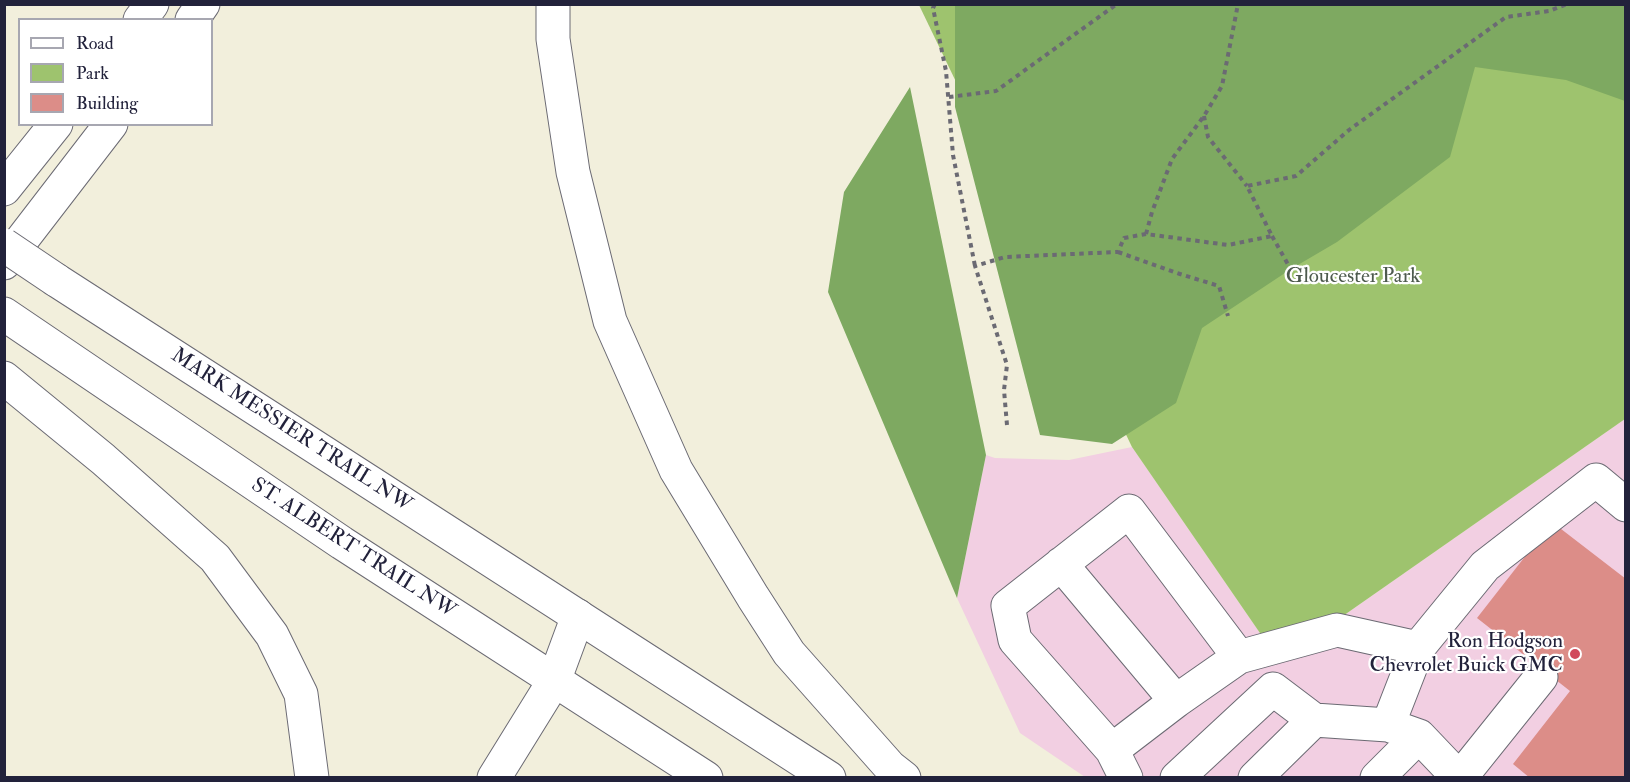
<!DOCTYPE html>
<html>
<head>
<meta charset="utf-8">
<style>
	body { margin:0 }
	#map { position:relative; width:1630px; height:782px; overflow:hidden; background:#f2efdc; font-family:"IM FELL Double Pica",serif }
	canvas { display:block }
	.frame { position:absolute; inset:0; border:6px solid #22223b; pointer-events:none }
	.legend { position:absolute; left:18px; top:18px; width:195px; height:108px; box-sizing:border-box; background:#fff; border:2px solid #a7a7b1; margin:0; padding:8px 10px; list-style:none; font-size:18px; color:#22223b }
	.legend li { display:flex; align-items:center; gap:12px; height:30px }
	.legend b { width:30px; border:2px solid #a7a7b1 }
</style>
</head>
<body>
<div id="map">
<canvas width="1630" height="782"></canvas>
<div class="frame"></div>
<ul class="legend">
<li><b style="height:8px;background:#fff"></b>Road</li>
<li><b style="height:16px;background:#9ec36e"></b>Park</li>
<li><b style="height:16px;background:#dc8d88"></b>Building</li>
</ul>
</div>
<script>
const context = document.querySelector('canvas').getContext('2d');
context.lineJoin = 'round';
function paint(path, color) { context.fillStyle = color; context.fill(path, 'evenodd'); }
const toPath = rows => new Path2D(rows.map(r => 'M' + r).join(''));
function strokePath(path, color, width, dash) { context.strokeStyle = color; context.lineWidth = width; context.lineCap = dash ? 'butt' : 'round'; context.setLineDash(dash || []); context.stroke(path); }
function write(font, color, halo, rows, align = 'center') {
  context.font = font + ' "IM FELL Double Pica",serif'; context.lineWidth = 4.5; context.setLineDash([]); context.textBaseline = 'middle'; context.strokeStyle = halo; context.fillStyle = color; for (const [text, x, y, turn = 0] of rows) {
    context.save(); context.translate(x, y); context.rotate((+turn || 0) * Math.PI / 180); context.textAlign = isNaN(turn) ? turn : align; if (halo) context.strokeText(text, 0, 0); context.fillText(text, 0, 0); context.restore();
  }
}
paint(toPath([
	[1625,419,1625,777,1085,777,1020,733,957,598,986,455,995,458,1069,460,1132,447,1262,636,1330,625]
]), '#f2cfe2');
paint(toPath([
	[919,5,1625,5,1625,419,1330,625,1262,636,1132,447]
]), '#9ec36e');
paint(toPath([
	[955,5,1625,5,1625,101,1566,80,1475,67,1450,157,1337,242,1291,269,1202,328,1176,403,1112,444,1040,435,955,107],
	[910,87,986,455,957,598,828,292,844,192]
]), '#7ea961');
paint(toPath([
	[1552,522,1626,579,1626,778,1530,778,1513,764,1570,691,1477,618]
]), '#dc8d88');
const minor = toPath([
	[1061,564,1176,701],
	[1239,657,1337,630,1418,648],
	[1388,725,1418,648,1485,566,1596,480,1626,505],
	[1112,750,1176,701,1239,657,1129,511,1008,606,1015,640,1112,750,1126,778],
	[1177,778,1273,689,1314,720,1388,725,1419,736],
	[1255,778,1314,720],
	[1377,778,1419,736,1459,778],
	[1460,778,1541,677]
]);
const major = toPath([
	[56,280,829,778],
	[4,314,342,543,706,778]
]);
const highway = toPath([
	[553,4,553,39,573,172,610,321,676,470,753,597,789,653,890,767,904,778],
	[140,20,152,4],
	[192,20,203,4],
	[4,189,56,124],
	[4,263,111,124],
	[4,378,103,459,215,558,272,635,301,694,312,778],
	[494,778,554,681,578,616]
]);
strokePath(minor, '#6b6a73', 35);
strokePath(major, '#6b6a73', 35);
strokePath(highway, '#6b6a73', 35);
strokePath(toPath([
	[935,4,933,8,946,71,953,155,975,266],
	[949,97,996,91,1117,4],
	[1204,116,1208,137,1247,186],
	[1146,234,1152,212,1172,159,1204,116,1222,86,1238,4],
	[1272,236,1294,275],
	[1118,252,1180,274,1219,286,1228,316],
	[1007,425,1004,390,1007,365,975,266,1005,257,1118,252,1124,238,1146,234,1228,245,1272,236,1247,186,1296,176,1349,130,1506,17,1549,11,1567,4]
]), '#6b6a73', 4, [4.5, 4.5]);
strokePath(minor, '#fff', 33);
strokePath(major, '#fff', 33);
strokePath(highway, '#fff', 33);
const majorBridge = toPath([
	[4,245,56,280]
]);
strokePath(majorBridge, '#6b6a73', 35, []);
strokePath(majorBridge, '#fff', 33);
for (const [x, y, r, color] of [
	[1575,654,6,"#d1495b"]
]) { const dot = new Path2D(); dot.arc(x, y, r, 0, 2 * Math.PI); context.fillStyle = color; context.fill(dot); strokePath(dot, '#fff', 2); }
write('21px', '#4d5a4d', '#fff', [
	["Gloucester Park",1353,277]
]);
write('21px', '#22223b', '#fff', [
	["MARK MESSIER TRAIL NW",291,431,33],
	["ST. ALBERT TRAIL NW",353,549,33]
]);
write('21px', '#22223b', '#fff', [
	["Ron Hodgson",1563,642],
	["Chevrolet Buick GMC",1563,666]
], 'right');
</script>
</body>
</html>
